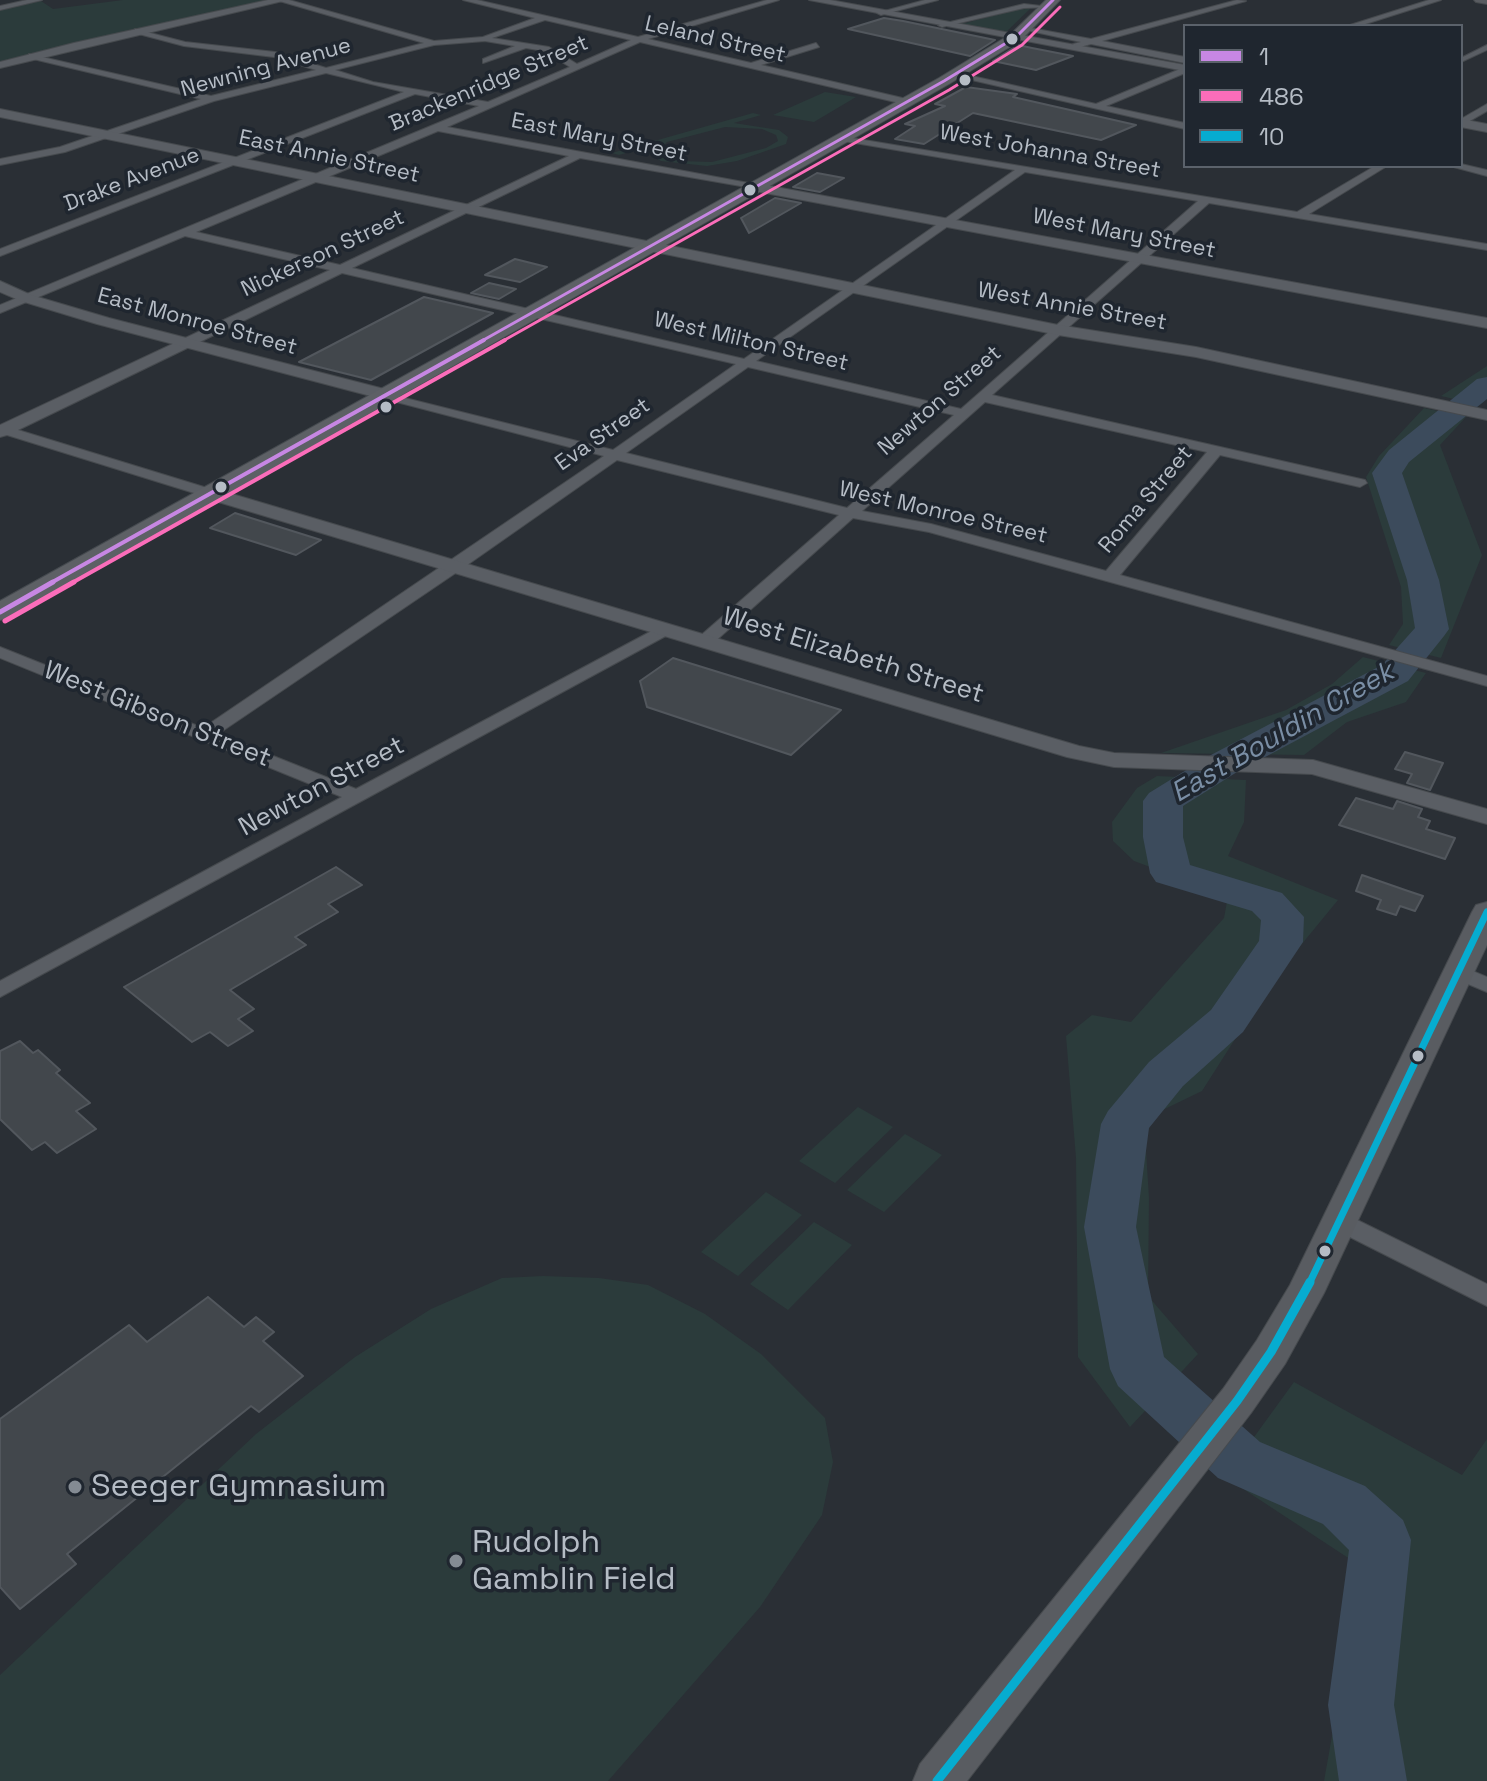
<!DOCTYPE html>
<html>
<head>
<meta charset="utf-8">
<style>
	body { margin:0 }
	#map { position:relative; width:1487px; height:1781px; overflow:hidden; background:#2a2f35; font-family:"Space Grotesk",sans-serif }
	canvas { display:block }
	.legend { position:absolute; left:1183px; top:24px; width:280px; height:144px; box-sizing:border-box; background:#1f262f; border:2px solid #5b626b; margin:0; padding:10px 14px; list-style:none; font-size:24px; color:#b5bcc5 }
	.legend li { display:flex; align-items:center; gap:16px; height:40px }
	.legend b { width:40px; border:2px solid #5b626b }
</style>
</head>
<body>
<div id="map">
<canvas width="1487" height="1781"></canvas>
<ul class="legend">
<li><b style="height:10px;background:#c787e3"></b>1</li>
<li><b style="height:10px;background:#fb6dba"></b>486</li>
<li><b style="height:10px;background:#06acd0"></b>10</li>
</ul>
</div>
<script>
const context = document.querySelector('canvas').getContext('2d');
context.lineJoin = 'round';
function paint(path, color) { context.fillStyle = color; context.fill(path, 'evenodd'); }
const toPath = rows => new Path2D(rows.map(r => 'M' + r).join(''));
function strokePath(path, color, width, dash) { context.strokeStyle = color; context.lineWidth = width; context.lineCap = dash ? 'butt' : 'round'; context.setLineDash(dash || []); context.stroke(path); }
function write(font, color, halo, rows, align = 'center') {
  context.font = font + ' "Space Grotesk",sans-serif'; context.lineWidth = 7; context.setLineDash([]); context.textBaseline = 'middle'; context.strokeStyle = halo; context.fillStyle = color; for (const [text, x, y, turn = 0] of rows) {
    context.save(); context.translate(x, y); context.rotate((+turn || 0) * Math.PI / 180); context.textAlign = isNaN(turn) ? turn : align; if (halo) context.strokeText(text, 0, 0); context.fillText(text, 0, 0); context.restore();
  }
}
paint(toPath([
	[123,0,274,0,0,63,0,9,41,1,53,9],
	[1026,7,1031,8,1004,34,958,25],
	[825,92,856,97,814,122,773,115],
	[753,113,761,115,734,123,779,130,788,137,786,144,737,161,707,166,661,161,649,154,647,147,619,155,612,153],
	[725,127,762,129,776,135,778,141,766,148,712,162,679,161,658,151,667,142],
	[1487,366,1487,399,1480,405,1441,396],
	[1424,408,1466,417,1440,445,1482,555,1441,658,1389,645,1403,624,1401,587,1366,477,1379,456],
	[1363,657,1426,673,1406,702,1347,722,1304,755,1161,753,1286,710,1332,684],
	[1157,776,1246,780,1244,822,1228,856,1338,900,1274,978,1202,1091,1144,1119,1149,1198,1148,1296,1198,1354,1130,1427,1078,1357,1076,1158,1066,1036,1092,1015,1131,1022,1224,918,1228,896,1134,861,1113,841,1112,822,1137,788],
	[858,1107,893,1127,835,1183,799,1161],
	[905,1134,942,1155,884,1212,847,1190],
	[766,1192,802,1215,738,1276,701,1252],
	[814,1222,852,1245,788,1310,750,1284],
	[543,1276,599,1278,648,1285,705,1314,761,1354,825,1418,833,1462,822,1515,760,1607,608,1781,0,1781,0,1675,256,1434,355,1357,431,1309,502,1278],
	[1294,1382,1462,1475,1487,1439,1487,1781,1324,1781,1362,1567,1225,1477]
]), '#2b3b3b');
paint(toPath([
	[1487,377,1487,399,1409,462,1402,473,1439,580,1449,629,1444,636,1408,681,1237,772,1183,806,1183,837,1190,865,1282,893,1304,917,1303,942,1243,1032,1183,1086,1149,1128,1136,1227,1164,1357,1260,1442,1365,1486,1403,1520,1411,1540,1394,1705,1407,1781,1339,1781,1328,1705,1349,1550,1323,1524,1218,1478,1118,1386,1110,1369,1084,1227,1101,1124,1108,1111,1149,1062,1211,1010,1259,941,1261,920,1252,911,1156,882,1150,873,1143,837,1143,801,1149,793,1209,756,1382,665,1415,628,1407,580,1372,473,1389,450,1477,379,1487,377]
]), '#3c4b5c');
const building = toPath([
	[884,18,903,21,995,40,970,56,848,29,884,18],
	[1018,45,1032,48,1073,56,1036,70,993,61,1018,45],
	[966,87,1017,94,1013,97,1136,125,1101,140,973,113,924,144,895,139,915,126,905,124,945,106,935,104,966,87],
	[817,173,844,178,820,192,793,187,817,173],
	[775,198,801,203,749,233,741,218,775,198],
	[515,259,547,267,520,282,485,275,515,259],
	[489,283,516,289,499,299,471,293,489,283],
	[424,297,493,313,371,380,299,362,424,297],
	[235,513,321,540,296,555,210,528,235,513],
	[673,658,841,710,791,755,647,707,640,681,673,658],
	[1405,752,1443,763,1430,790,1407,783,1412,774,1395,769,1405,752],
	[1356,798,1393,809,1397,801,1422,809,1418,817,1430,821,1426,829,1455,838,1445,859,1339,825,1356,798],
	[336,867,362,885,328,904,338,912,295,937,306,945,230,990,254,1009,238,1019,253,1031,228,1046,210,1032,192,1042,124,987,336,867],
	[1362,875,1408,891,1423,896,1415,911,1400,906,1396,915,1377,909,1381,900,1356,891,1362,875],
	[20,1041,33,1053,38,1050,60,1070,56,1073,90,1103,76,1111,96,1129,57,1153,45,1142,32,1150,0,1119,0,1051,20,1041],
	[208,1297,244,1327,256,1317,274,1332,263,1341,303,1376,259,1412,251,1406,67,1554,76,1564,20,1609,0,1587,0,1419,129,1325,147,1342,208,1297]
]);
paint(building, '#42474c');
strokePath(building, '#52575d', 2);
const minor = toPath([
	[27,0,42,0,0,10,0,6,27,0],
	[276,0,289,0,434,41,483,37,535,18,463,0,477,0,638,37,767,0,779,0,648,39,751,63,816,43,819,47,761,65,911,100,908,105,640,42,447,127,754,184,758,185,758,189,580,158,352,268,744,359,1015,170,843,141,840,136,1297,212,1375,166,1387,166,1309,214,1487,244,1487,250,1209,203,992,395,1365,480,1367,483,1360,487,1220,455,1120,575,1487,676,1487,686,929,532,853,518,711,645,699,645,697,641,699,637,839,515,617,460,460,570,218,734,356,789,661,626,673,626,673,632,0,997,0,981,342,797,0,658,0,647,203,728,604,456,381,398,381,392,613,450,736,364,342,273,18,430,217,491,217,497,207,497,7,435,0,437,0,425,330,270,185,236,0,313,0,305,479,106,415,94,0,256,0,249,404,92,326,73,214,101,65,152,0,165,0,159,60,147,201,99,29,58,29,54,211,96,316,70,274,57,184,46,135,33,135,29,185,42,275,52,326,68,424,43,276,0],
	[545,20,631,40,577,64,549,47,492,38,545,20],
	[485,41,515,46,483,59,483,63,526,48,544,51,570,67,488,102,373,82,335,70,434,45,485,41],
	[438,131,569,156,340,265,196,232,438,131],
	[1025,172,1198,201,961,409,756,361,1025,172],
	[748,367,954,415,847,508,626,453,748,367],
	[985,402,1207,452,1106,571,931,524,862,511,985,402],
	[925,0,938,0,881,15,877,13,925,0],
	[1237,0,1246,1,1102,41,1185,57,1185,63,1091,44,1076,48,1073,44,1081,42,1021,29,1025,27,1091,39,1237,0],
	[1429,0,1441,0,1359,26,1347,26,1429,0],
	[1024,4,1050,7,1024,8,942,27,938,25,1024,4],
	[1487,45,1487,50,1461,62,1461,58,1487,45],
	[1185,67,1185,73,1106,106,1185,123,1185,129,950,75,954,72,1096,104,1185,67],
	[1487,104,1487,111,1461,126,1461,119,1487,104],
	[1461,164,1487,170,1487,176,1450,166,1461,164],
	[1456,964,1487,977,1487,992,1449,976,1445,971,1449,966,1456,964],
	[1339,1211,1487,1284,1487,1306,1330,1227,1327,1220,1330,1213,1339,1211]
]);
const tertiary = toPath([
	[268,0,287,0,0,68,0,62,74,43,268,0],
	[809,0,830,0,1185,65,1185,71,809,0],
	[0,109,1058,325,1196,347,1487,410,1487,420,1196,357,1058,335,0,117,0,109],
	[1461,119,1487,124,1487,132,1461,127,1461,119],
	[754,183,1487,318,1487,328,749,190,749,184,754,183],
	[0,281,31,295,109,318,392,391,395,395,386,400,97,324,21,301,0,292,0,281],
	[212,488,1079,746,1114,753,1313,760,1487,809,1487,824,1312,774,1114,767,1067,757,205,498,203,494,205,490,212,488]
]);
const secondary = toPath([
	[1474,0,1487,0,1487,4,1476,2,1474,0],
	[1487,902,1487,945,1324,1293,1285,1364,1251,1413,967,1781,913,1781,920,1764,1223,1389,1257,1340,1290,1285,1472,912,1476,905,1487,902]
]);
const primary = toPath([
	[1046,0,1060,0,1021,40,949,84,10,618,0,620,0,601,939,78,1011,34,1046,0]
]);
strokePath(minor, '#464a4e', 2);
strokePath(tertiary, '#464a4e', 2);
strokePath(secondary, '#464a4e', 2);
strokePath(primary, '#454a4f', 2);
paint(minor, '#5a5e64');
paint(tertiary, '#5a5e64');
paint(secondary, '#595c61');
paint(primary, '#5d6065');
strokePath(toPath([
	[480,342,944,81,1016,37,1053,0]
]), '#c787e3', 3);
strokePath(toPath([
	[49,584,484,340]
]), '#c787e3', 4);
strokePath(toPath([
	[0,612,53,582]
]), '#c787e3', 5);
strokePath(toPath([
	[501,342,949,90,1022,45,1060,7]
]), '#fb6dba', 3);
strokePath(toPath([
	[70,584,505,340]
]), '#fb6dba', 4);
strokePath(toPath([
	[5,621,74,582]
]), '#fb6dba', 5);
strokePath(toPath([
	[1309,1284,1487,912]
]), '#06acd0', 7);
strokePath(toPath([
	[937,1781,1237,1401,1271,1352,1310,1282]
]), '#06acd0', 9);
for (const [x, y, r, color] of [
	[1012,39,7,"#b5bcc5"],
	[965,80,7,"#b5bcc5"],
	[750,190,7,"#b5bcc5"],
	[386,407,7,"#b5bcc5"],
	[221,487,7,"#b5bcc5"],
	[1418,1056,7,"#b5bcc5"],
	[1325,1251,7,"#b5bcc5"],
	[75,1487,8,"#848b93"],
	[456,1561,8,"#848b93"]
]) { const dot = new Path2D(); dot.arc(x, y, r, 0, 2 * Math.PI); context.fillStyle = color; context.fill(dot); strokePath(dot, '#1f262f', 3); }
write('22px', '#b5bcc5', '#1f262f', [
	["Leland Street",715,40,13],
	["Newning Avenue",266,68,-15],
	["Brackenridge Street",489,84,-23],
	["East Mary Street",599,138,11],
	["West Johanna Street",1050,152,10],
	["East Annie Street",329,157,12],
	["Drake Avenue",132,180,-21],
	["West Mary Street",1124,234,11],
	["Nickerson Street",323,254,-25],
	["West Annie Street",1072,307,10],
	["East Monroe Street",197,322,15],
	["West Milton Street",751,342,13],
	["Newton Street",940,401,-41],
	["Eva Street",603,435,-35],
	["Roma Street",1146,500,-50],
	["West Monroe Street",943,513,13]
]);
write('26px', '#b5bcc5', '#1f262f', [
	["West Elizabeth Street",853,656,17],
	["West Gibson Street",157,715,22],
	["Newton Street",322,787,-28]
]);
write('italic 28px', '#7a8ea5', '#1f262f', [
	["East Bouldin Creek",1283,733,-30]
]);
write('32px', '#b5bcc5', '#1f262f', [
	["Seeger Gymnasium",91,1487],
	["Rudolph",472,1543],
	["Gamblin Field",472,1580]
], 'left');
</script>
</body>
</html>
